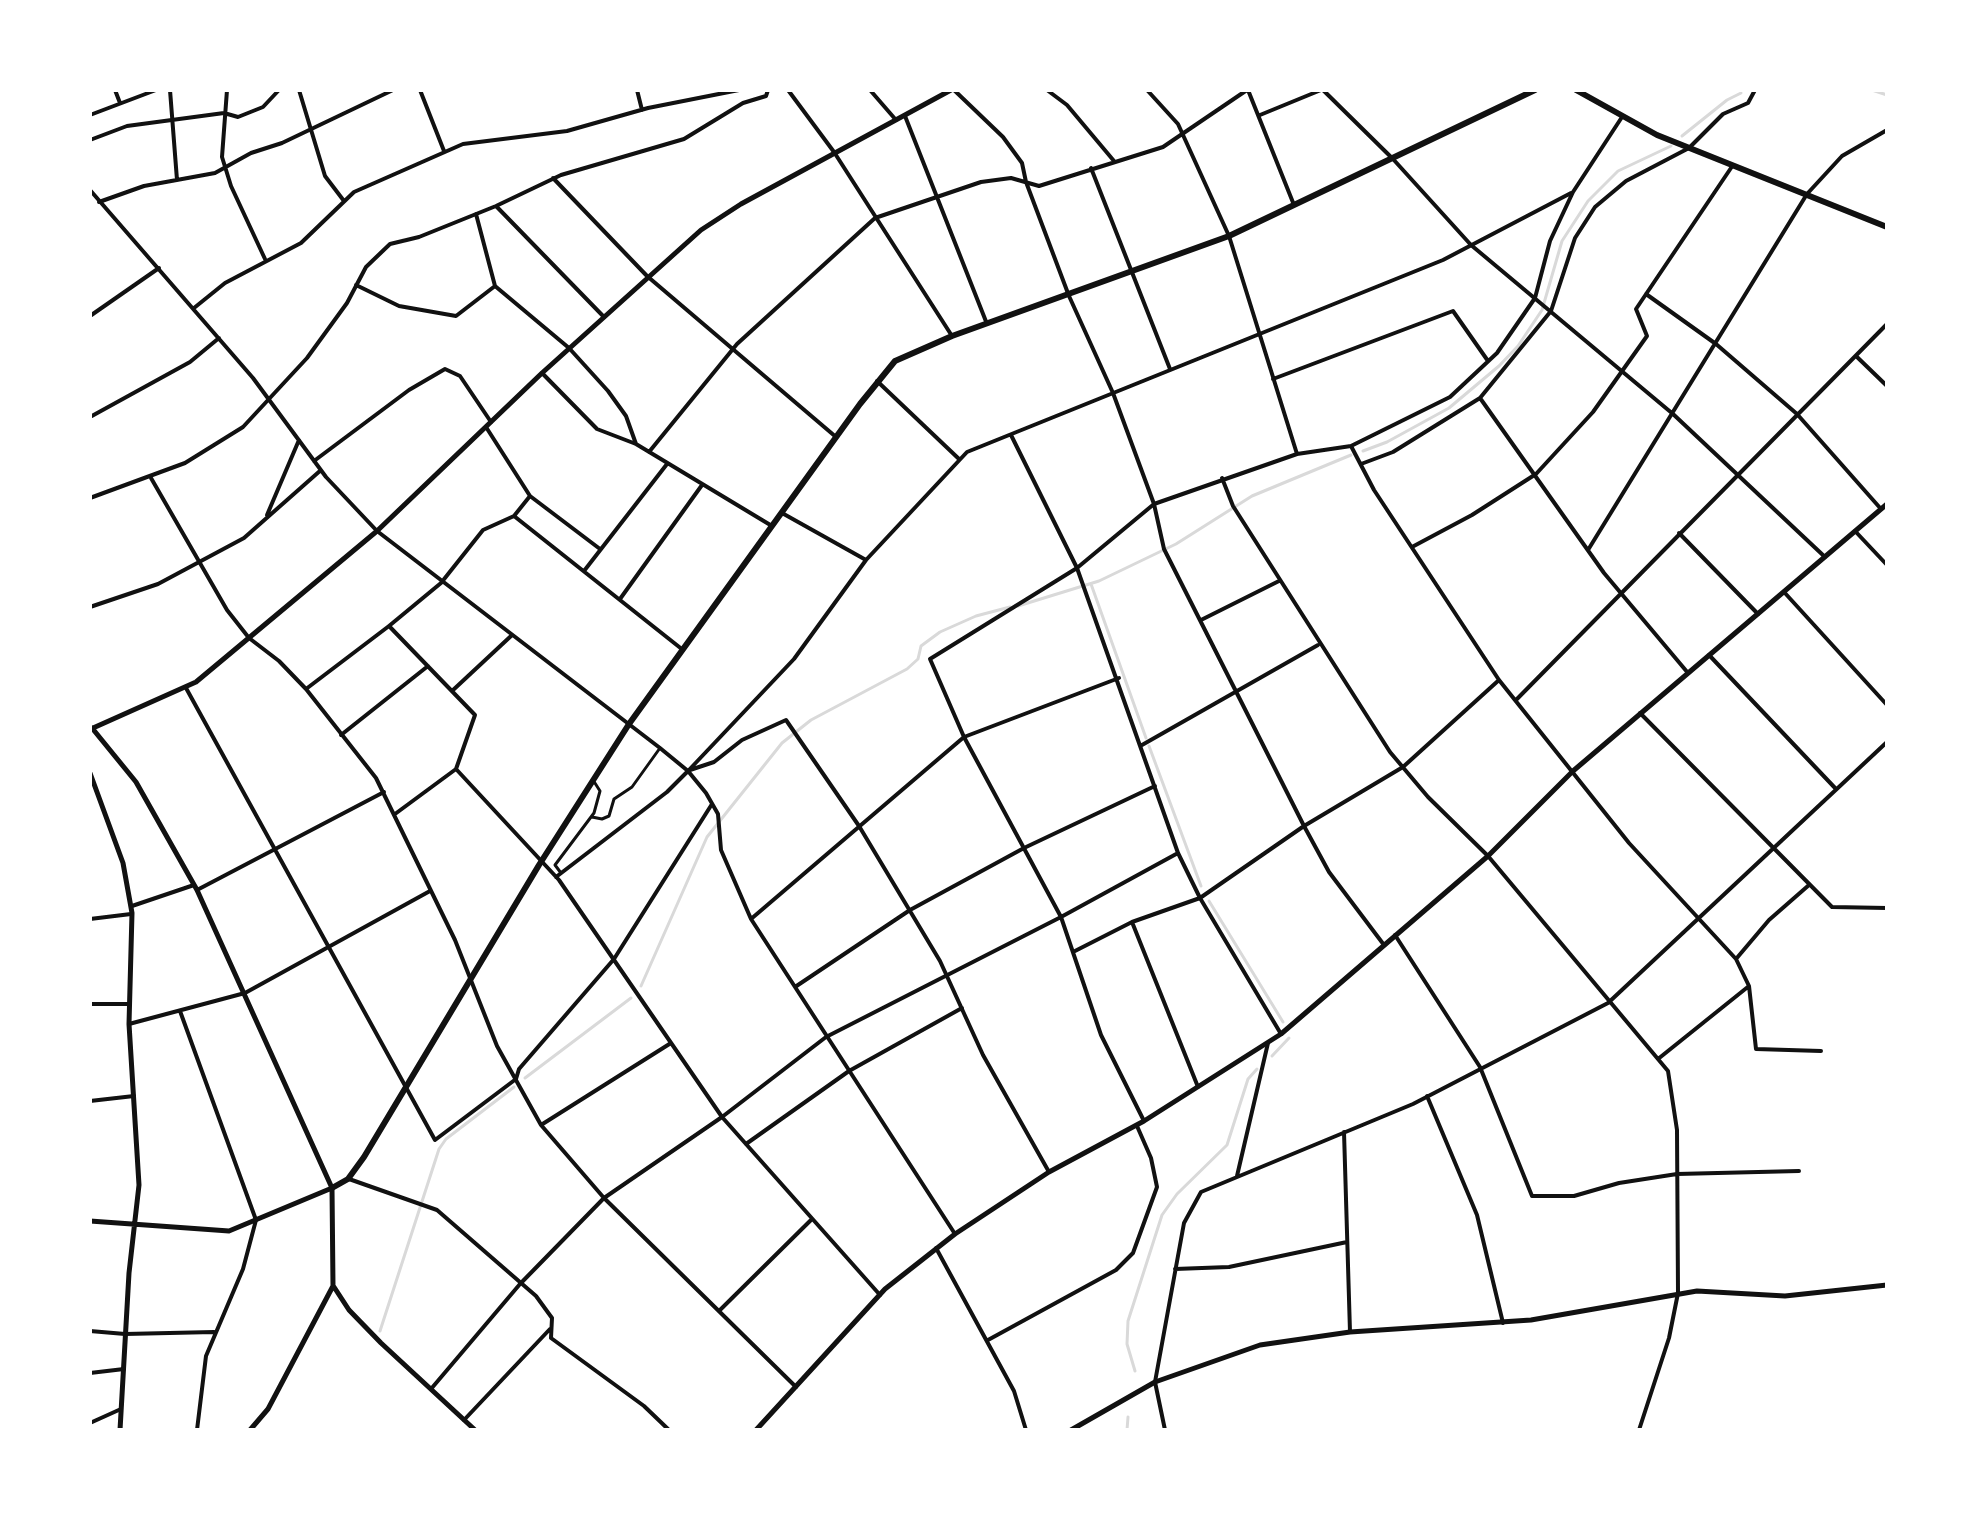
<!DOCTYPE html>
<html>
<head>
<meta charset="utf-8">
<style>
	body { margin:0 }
	#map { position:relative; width:1977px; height:1520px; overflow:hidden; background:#fff; font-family:"Sofia Sans Condensed",sans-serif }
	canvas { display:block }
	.frame { position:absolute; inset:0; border:92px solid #fff; pointer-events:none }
</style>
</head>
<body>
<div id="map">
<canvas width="1977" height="1520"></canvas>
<div class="frame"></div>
</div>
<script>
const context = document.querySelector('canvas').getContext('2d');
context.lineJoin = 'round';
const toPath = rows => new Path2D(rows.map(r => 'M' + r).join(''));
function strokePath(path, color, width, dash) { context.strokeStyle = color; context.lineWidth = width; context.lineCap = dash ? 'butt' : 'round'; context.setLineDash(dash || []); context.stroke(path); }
strokePath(toPath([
	[1758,90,1759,90],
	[1872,90,1887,95],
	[1682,136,1727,100,1741,93],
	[1363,451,1387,442,1449,408,1499,366,1518,346,1542,310,1562,241,1588,201,1618,171,1671,146],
	[1091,584,1146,738],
	[1018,606,1099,581,1176,544,1252,496,1351,455],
	[1149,746,1201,886],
	[1209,901,1283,1022],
	[641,986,707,837,782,743,811,720,907,669,918,659,921,646,940,632,976,616,1010,607],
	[1272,1056,1289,1038],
	[525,1078,631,998],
	[380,1331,439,1149,446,1139,514,1087],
	[1135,1371,1127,1344,1128,1321,1162,1215,1177,1194,1227,1145,1248,1079,1257,1069],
	[1127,1430,1128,1417]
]), '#d9d9d9', 3);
strokePath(toPath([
	[592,817,602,819,609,816,614,799,632,787,660,748],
	[561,873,555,865,594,813,600,791,593,780]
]), '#111', 3);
strokePath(toPath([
	[115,90,120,103],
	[170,90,177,180],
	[227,90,222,157,231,186,265,259],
	[299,90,325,176,344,201],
	[420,90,444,151],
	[637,90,642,110],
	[788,90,834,152,952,336],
	[870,90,896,120],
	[954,90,1003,137,1022,163,1026,182,1069,296,1113,393,1154,504,1164,549,1304,826,1329,872,1384,945],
	[1047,90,1067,105,1114,161],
	[1147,90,1178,124,1229,236,1297,454],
	[1248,90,1294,205],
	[1323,90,1393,159,1471,245,1673,414,1825,557],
	[90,115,156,90],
	[1260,115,1321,90],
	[905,116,987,324],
	[90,140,127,126,224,113,238,117,263,107,279,90],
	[1091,168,1170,369],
	[553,178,647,276,836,437],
	[90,190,253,378,326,477,377,531,660,748,688,771,706,793,718,814,721,850,751,919,955,1234],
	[99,202,144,186,215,173,251,153,282,143,393,90],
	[496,206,604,317],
	[476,214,495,286,569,348,608,391,626,416,636,444],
	[356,285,399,306,456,316,495,286],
	[1646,294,1716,344,1797,414,1881,509],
	[194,308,225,283,301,243,354,192,463,144,567,131,648,108,739,90],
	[90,316,159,268],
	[1856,356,1887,386],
	[542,373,597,429,636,444,772,526],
	[1273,379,1453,311,1488,361],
	[877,381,959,459],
	[1480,398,1604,573,1688,673],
	[90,417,190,362,219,338],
	[486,427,530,496],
	[1011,435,1077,568,1178,853,1200,898,1281,1034],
	[1351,446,1374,490,1499,680,1629,843,1736,959,1749,986,1658,1059],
	[649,452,737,344,875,218,981,182,1011,178,1039,186,1163,147,1247,90],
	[314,461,409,390,445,369,460,376,491,422],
	[1361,464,1393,452,1480,398,1551,311,1575,238,1595,207,1626,181,1689,148,1723,114,1748,103,1755,90],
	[151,478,227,610,249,638,279,661,306,689,376,778,455,940,497,1046,541,1125,604,1198,796,1387],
	[1222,478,1233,506,1390,752,1428,797,1488,856,1668,1071,1677,1130,1678,1293,1669,1338,1639,1430],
	[90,498,185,463,243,427,307,358,347,303,366,267,390,244,419,237,496,206,561,175,684,139,743,103,766,96,768,90],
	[782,513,866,560],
	[267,515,299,440],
	[514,516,530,496,600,549],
	[1855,531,1887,565],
	[1679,533,1758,614],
	[1412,547,1472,515,1536,474,1593,412,1647,336,1636,309,1733,165],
	[1588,550,1807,194,1842,156,1887,130],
	[584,571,667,464],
	[1784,592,1887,705],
	[620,599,702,485],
	[90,607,158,584,244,538,321,470],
	[1201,620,1279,581],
	[683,650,514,516,483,530,441,583,389,626,475,715,456,769,559,880,722,1117,880,1295],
	[1709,655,1836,789],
	[186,688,435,1140,516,1079,519,1069,614,959,712,804],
	[306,689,389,626],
	[452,691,511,636],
	[1516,700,1887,324],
	[1640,713,1832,907,1887,908],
	[341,735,428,666],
	[1142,745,1318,645],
	[690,770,714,762,742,740,786,720,859,826,940,961,983,1055,1049,1172],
	[395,814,456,769],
	[556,877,667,792,688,771,794,659,866,560,967,452,1443,260,1571,193],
	[197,890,384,792],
	[132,906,194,885],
	[90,919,131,914],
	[751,919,964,737,1119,678],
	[1132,922,1198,1087],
	[1395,935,1480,1067,1532,1196,1574,1196,1619,1183,1677,1174,1799,1171],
	[1073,952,1132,922,1200,898,1304,826,1403,767,1499,680],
	[1736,959,1769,920,1809,885],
	[1749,986,1756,1049,1821,1051],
	[795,987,910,910,1024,848,1155,786],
	[90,1004,129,1004],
	[180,1011,256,1220,243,1269,206,1356,197,1430],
	[129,1024,245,993,430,891],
	[1427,1096,1477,1215,1503,1323],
	[90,1101,134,1096],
	[1144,1121,1101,1035,1061,917,964,737,930,659,1077,568,1154,504,1297,454,1351,446,1450,397,1497,353,1535,298,1550,241,1573,192,1622,117],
	[541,1125,671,1043],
	[1344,1132,1350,1332],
	[746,1144,849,1071,962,1008],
	[1237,1176,1268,1043],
	[349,1179,437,1210,536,1296,552,1318,551,1338,644,1406,669,1430],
	[936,1248,1014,1391,1026,1430],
	[1175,1269,1229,1267,1347,1242],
	[720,1310,812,1219],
	[90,1331,125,1334,214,1332],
	[988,1340,1116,1270,1133,1253,1157,1187,1151,1158,1137,1126],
	[90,1373,124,1369],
	[431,1389,520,1284,604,1198,722,1117,826,1037,1061,917,1178,853],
	[464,1420,550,1329],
	[90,1423,121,1409],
	[1165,1430,1155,1382,1184,1223,1201,1192,1413,1104,1608,1003,1887,742]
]), '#111', 4);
strokePath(toPath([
	[92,728,136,782,197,890,332,1188,333,1286,268,1409,250,1430],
	[93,728,196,682,377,531,542,373,701,230,741,204,951,90],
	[90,773,123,863,132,913,129,1024,139,1185,129,1273,120,1430],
	[90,1221,229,1231,332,1188],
	[334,1287,349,1310,381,1343,475,1430],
	[756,1430,885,1289,955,1234,1049,1172,1144,1121,1281,1034,1488,856,1573,771,1887,504],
	[1071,1430,1155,1382,1260,1345,1350,1332,1531,1320,1697,1291,1785,1296,1887,1285]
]), '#111', 5);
strokePath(toPath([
	[1576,90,1657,135,1887,227],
	[332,1188,348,1179,364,1157,539,865,629,724,860,404,895,361,952,336,1229,236,1535,90]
]), '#111', 6);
</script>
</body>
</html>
